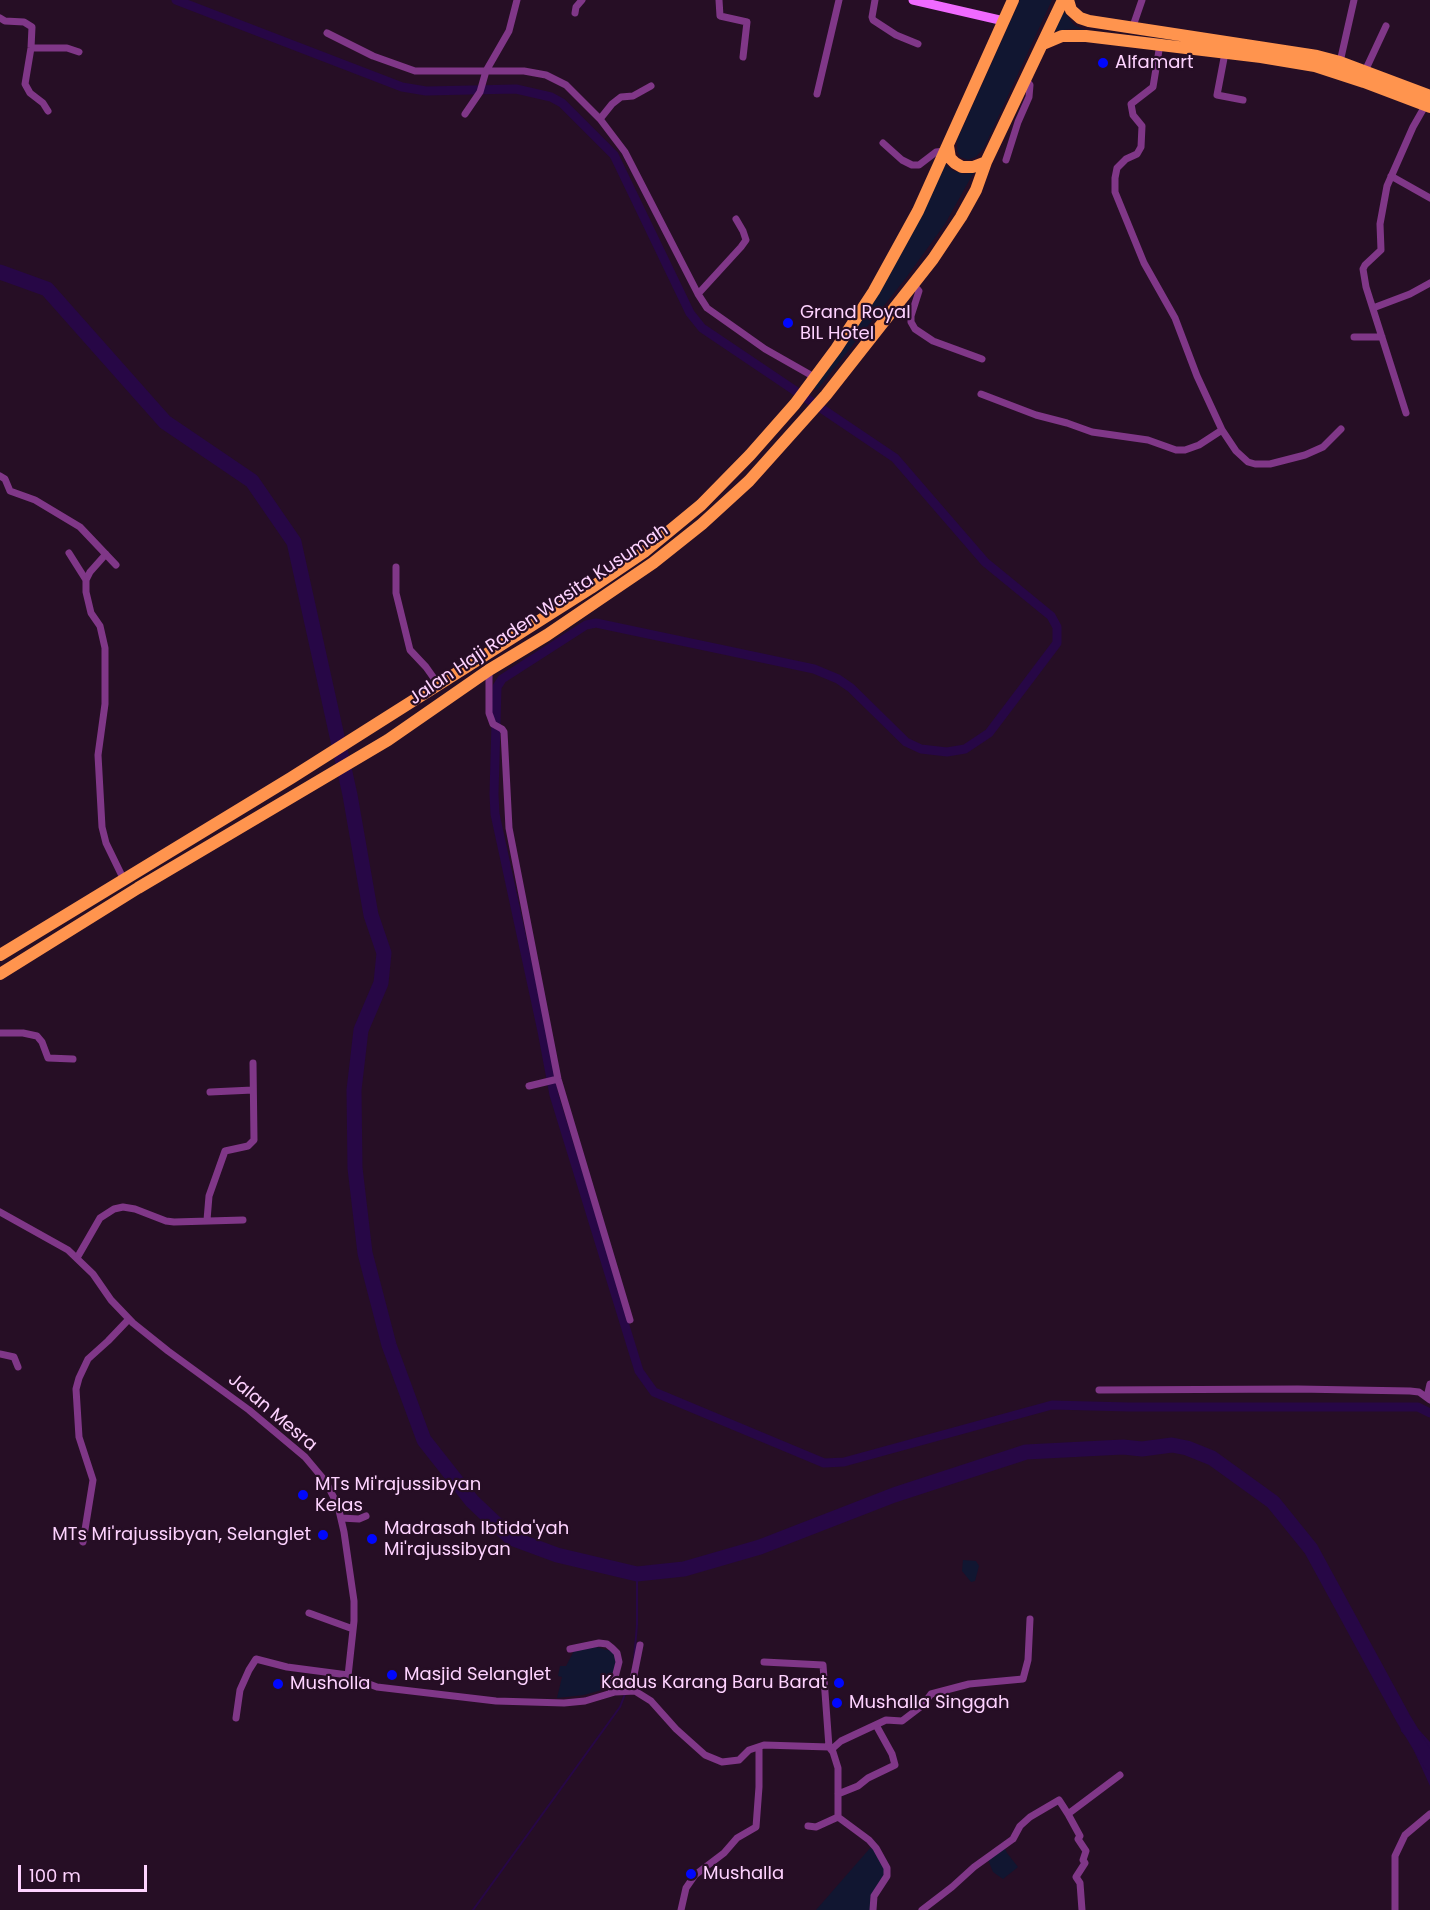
<!DOCTYPE html>
<html>
<head>
<meta charset="utf-8">
<style>
	body { margin:0 }
	#map { position:relative; width:1430px; height:1910px; overflow:hidden; background:#260e25; font-family:Poppins,sans-serif }
	canvas { display:block }
	.scale { position:absolute; left:18px; top:1865px; width:129px; height:27px; box-sizing:border-box; border:3px solid #fed3ff; border-top:0; padding-left:8px; font-size:18px; line-height:21px; white-space:nowrap; color:#fed3ff; -webkit-text-stroke:4px #260e25; paint-order:stroke }
</style>
</head>
<body>
<div id="map">
<canvas width="1430" height="1910"></canvas>
<div class="scale">100 m</div>
</div>
<script>
const context = document.querySelector('canvas').getContext('2d');
context.lineJoin = 'round';
function paint(path, color) { context.fillStyle = color; context.fill(path, 'evenodd'); }
const toPath = rows => new Path2D(rows.map(r => 'M' + r).join(''));
function strokePath(path, color, width, dash) { context.strokeStyle = color; context.lineWidth = width; context.lineCap = dash ? 'butt' : 'round'; context.setLineDash(dash || []); context.stroke(path); }
function write(font, color, halo, rows, align = 'center') {
  context.font = font + ' Poppins,sans-serif'; context.lineWidth = 4.5; context.setLineDash([]); context.textBaseline = 'middle'; context.strokeStyle = halo; context.fillStyle = color; for (const [text, x, y, turn = 0] of rows) {
    context.save(); context.translate(x, y); context.rotate((+turn || 0) * Math.PI / 180); context.textAlign = isNaN(turn) ? turn : align; if (halo) context.strokeText(text, 0, 0); context.fillText(text, 0, 0); context.restore();
  }
}
paint(toPath([
	[1020,0,1052,0,984,148,976,157,968,160,960,157,957,151,957,140],
	[1063,10,1074,25,1085,30,1073,29,1054,31],
	[944,158,947,166,954,171,965,174,974,172,945,224,906,278,817,390,813,387],
	[963,1560,976,1561,979,1566,975,1581,971,1582,962,1571],
	[597,1647,618,1653,609,1688,584,1695,557,1698,562,1677,558,1676,560,1666,566,1666,575,1649],
	[1004,1846,1007,1853,1018,1867,1003,1879,993,1872,987,1857],
	[871,1847,880,1857,887,1873,870,1898,871,1910,816,1910]
]), '#111631');
paint(toPath([
	[1403,1718,1411,1721,1430,1742,1430,1786,1410,1742,1401,1731,1400,1725]
]), '#270746');
strokePath(toPath([
	[634,1660,637,1625,637,1574],
	[473,1910,620,1707,625,1694]
]), '#270746', 2);
strokePath(toPath([
	[176,0,402,87,426,91,516,89,551,97,562,103,614,155,690,313,702,328,895,458,985,562,1051,616,1057,627,1057,643,989,733,965,749,947,752,921,749,906,742,851,688,838,679,814,669,596,623,586,625,502,679,497,687,494,794,495,814,542,1031,554,1095,639,1371,654,1392,824,1463,844,1462,1052,1405,1129,1407,1418,1407,1430,1413]
]), '#270746', 9);
strokePath(toPath([
	[0,272,47,289,165,422,252,481,294,542,350,795,371,915,384,953,381,983,361,1030,354,1090,355,1168,365,1253,389,1345,424,1440,472,1501,511,1538,557,1555,637,1574,684,1569,760,1547,894,1495,1026,1452,1123,1447,1142,1449,1172,1445,1187,1448,1212,1458,1273,1502,1311,1549,1403,1718,1430,1763]
]), '#270746', 15);
strokePath(toPath([
	[719,0,720,16,747,22,743,57],
	[875,0,872,17,873,20,896,35,918,44],
	[575,13,576,7,582,0],
	[0,18,5,21,24,22,32,27,31,48,25,84,30,93,43,103,48,111],
	[1132,29,1142,0],
	[327,33,373,56,415,71,524,71,546,75,566,85,600,119,625,152,698,294,707,308,765,349,816,378],
	[1160,44,1153,87,1131,104,1133,115,1142,126,1141,147,1137,154,1126,159,1117,168,1115,178,1115,192,1144,263,1175,318,1197,376,1222,430,1236,451,1248,462,1255,464,1270,464,1305,455,1323,447,1341,429],
	[31,48,67,48,79,52],
	[1225,53,1217,95,1243,100],
	[1340,62,1354,0],
	[1365,71,1386,26],
	[817,94,839,0],
	[465,114,480,92,486,71,509,31,517,0],
	[600,119,612,104,621,97,633,96,651,86],
	[883,143,902,160,912,165,919,165,936,152,945,151],
	[1006,160,1018,122,1029,97,1030,85,1026,80],
	[1391,176,1430,198],
	[913,284,919,291,911,316,911,322,915,329,933,341,982,359],
	[698,294,741,247,746,240,743,231,736,219],
	[1373,308,1410,294,1430,283],
	[1354,337,1382,337],
	[981,394,1036,415,1067,423,1092,432,1148,440,1176,450,1185,450,1199,445,1222,430],
	[1406,413,1366,287,1363,269,1365,265,1381,250,1380,224,1387,186,1413,127,1425,106],
	[0,476,5,479,10,491,35,500,80,527,116,565],
	[69,553,86,580],
	[106,554,90,572,86,580,86,592,91,613,100,626,105,648,105,704,98,755,102,827,106,843,124,880],
	[396,567,396,593,410,650,426,667,438,684],
	[489,670,489,713,493,724,502,729,504,732,509,828,558,1079,630,1320],
	[0,1033,23,1033,37,1036,42,1042,48,1058,73,1059],
	[529,1086,558,1079],
	[210,1092,253,1090],
	[0,1212,68,1250,93,1274,111,1300,133,1323,168,1351,249,1410,305,1457,326,1482,338,1506,344,1532,354,1601,354,1621,348,1676,377,1687,496,1701,564,1703,585,1701,615,1692,635,1691,651,1701,676,1729,705,1755,722,1762,739,1760,749,1750,764,1745,829,1747,833,1752,838,1768,838,1817,869,1840,876,1848,887,1868,887,1876,874,1896,873,1910],
	[207,1220,209,1196,225,1151,248,1146,254,1140,253,1063],
	[77,1258,100,1218,114,1209,123,1207,135,1209,166,1221,174,1222,243,1220],
	[0,1354,14,1357,18,1367],
	[1099,1390,1298,1389,1410,1391,1419,1392,1430,1400],
	[1427,1397,1430,1384],
	[341,1518,359,1519,366,1516],
	[83,1542,93,1480,79,1437,76,1389,79,1378,88,1359,108,1341,129,1319],
	[309,1613,353,1629],
	[570,1649,599,1643,607,1644,612,1648,617,1653,619,1662,611,1693],
	[764,1662,823,1665,829,1747],
	[631,1690,640,1645],
	[236,1718,240,1690,249,1670,256,1659,287,1667,348,1675],
	[832,1749,841,1741,886,1720,902,1721,923,1705,931,1694,969,1684,1023,1679,1028,1660,1030,1619],
	[838,1794,858,1786,868,1778,895,1765,892,1754,876,1725],
	[1068,1814,1080,1836,1078,1839,1086,1851,1083,1860,1085,1863,1076,1877,1080,1883,1082,1910],
	[808,1826,816,1827,838,1817],
	[681,1910,686,1888,695,1875,724,1853,737,1838,756,1827,759,1787,759,1747],
	[922,1910,952,1887,974,1867,1013,1839,1020,1826,1030,1817,1059,1800,1068,1814,1120,1775],
	[1395,1910,1395,1856,1405,1835,1430,1814]
]), '#803788', 7);
strokePath(toPath([
	[913,0,1004,21]
]), '#f06aff', 9);
strokePath(toPath([
	[1068,0,1071,10,1080,18,1089,21,1317,56,1340,62,1430,96],
	[1043,44,1062,36,1086,36,1261,57,1315,66,1364,82,1430,107],
	[948,146,950,158,955,163,962,167,973,167,986,162],
	[0,955,291,778,591,588,644,552,701,505,750,455,795,404,836,349,874,291,918,211,1013,0],
	[0,974,138,888,388,740,489,670,547,635,653,563,702,524,749,481,826,395,933,259,961,217,976,190,986,162,1063,0]
]), '#ff944e', 12);
for (const [x, y, r, color] of [
	[1103,63,6,"#0007fe"],
	[788,323,6,"#0007fe"],
	[303,1495,6,"#0007fe"],
	[323,1535,6,"#0007fe"],
	[372,1539,6,"#0007fe"],
	[392,1675,6,"#0007fe"],
	[839,1683,6,"#0007fe"],
	[278,1684,6,"#0007fe"],
	[837,1703,6,"#0007fe"],
	[691,1874,6,"#0007fe"]
]) { const dot = new Path2D(); dot.arc(x, y, r, 0, 2 * Math.PI); context.fillStyle = color; context.fill(dot); strokePath(dot, '#260e25', 2); }
write('18px', '#fed3ff', '#260e25', [
	["Alfamart",1115,63],
	["Grand Royal",800,313],
	["BIL Hotel",800,334],
	["MTs Mi'rajussibyan",315,1485],
	["Kelas",315,1506],
	["Madrasah Ibtida'yah",384,1529],
	["Mi'rajussibyan",384,1550],
	["MTs Mi'rajussibyan, Selanglet",311,1535,"right"],
	["Masjid Selanglet",404,1675],
	["Kadus Karang Baru Barat",827,1683,"right"],
	["Musholla",290,1684],
	["Mushalla Singgah",849,1703],
	["Mushalla",703,1874]
], 'left');
write('18px', '#fed3ff', '#260e25', [
	["Jalan Haji Raden Wasita Kusumah",539,615,-34],
	["Jalan Mesra",272,1413,40]
]);
</script>
</body>
</html>
